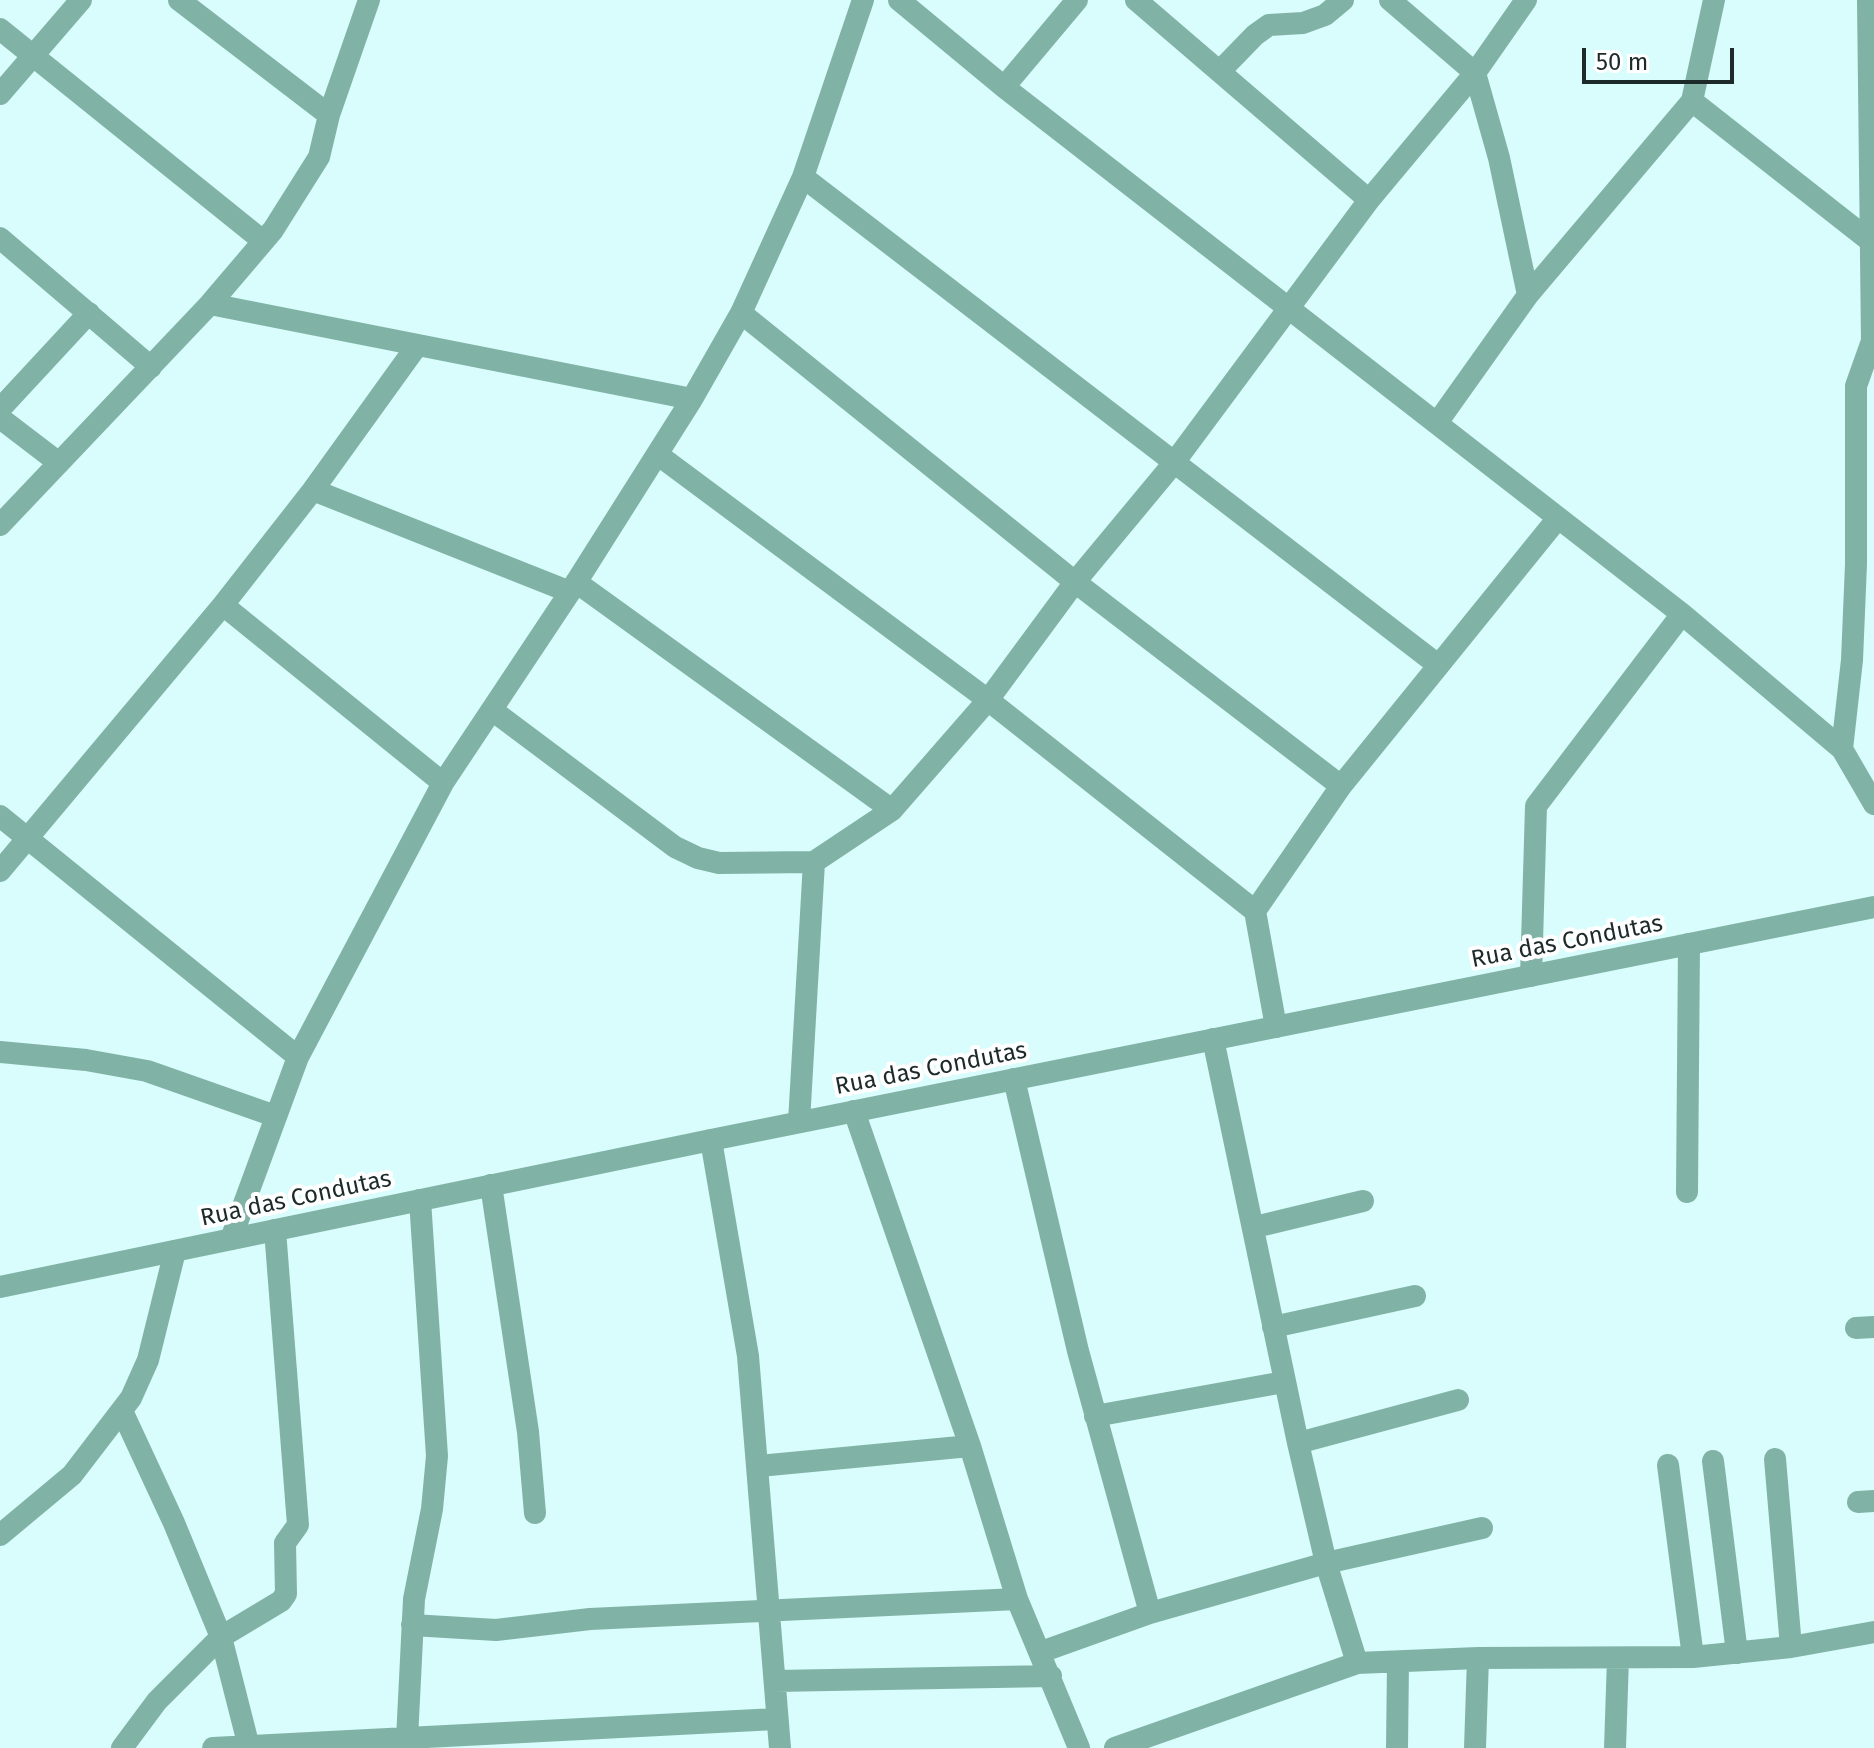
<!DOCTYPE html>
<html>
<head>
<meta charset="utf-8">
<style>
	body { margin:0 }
	#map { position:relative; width:1874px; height:1748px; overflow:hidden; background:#d9fcfc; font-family:"Fira Sans",sans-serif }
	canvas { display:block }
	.scale { position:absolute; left:1582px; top:48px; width:152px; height:36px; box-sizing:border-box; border:4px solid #1d2a2a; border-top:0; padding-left:10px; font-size:24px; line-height:28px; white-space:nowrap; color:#1d2a2a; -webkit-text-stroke:6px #fff; paint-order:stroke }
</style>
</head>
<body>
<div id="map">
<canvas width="1874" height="1748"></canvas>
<div class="scale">50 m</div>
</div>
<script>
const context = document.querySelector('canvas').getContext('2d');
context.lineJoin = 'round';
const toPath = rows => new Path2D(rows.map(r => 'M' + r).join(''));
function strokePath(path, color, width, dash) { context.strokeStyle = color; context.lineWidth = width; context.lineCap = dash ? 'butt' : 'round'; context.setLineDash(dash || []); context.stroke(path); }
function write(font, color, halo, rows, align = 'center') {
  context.font = font + ' "Fira Sans",sans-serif'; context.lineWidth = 8; context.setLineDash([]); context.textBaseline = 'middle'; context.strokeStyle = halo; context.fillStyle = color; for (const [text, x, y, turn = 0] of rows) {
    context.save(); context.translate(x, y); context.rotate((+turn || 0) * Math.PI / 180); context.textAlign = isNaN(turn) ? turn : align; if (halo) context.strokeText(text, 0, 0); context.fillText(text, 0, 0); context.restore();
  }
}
strokePath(toPath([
	[179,0,329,115],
	[899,0,1004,87,1682,614,1842,749,1874,804],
	[1136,0,1369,200],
	[1390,0,1475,73,1499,158,1528,295],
	[0,29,263,241],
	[1220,71,1255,35,1269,25,1303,23,1325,15,1343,0],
	[1004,87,1077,0],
	[0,94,81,0],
	[1692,101,1869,240],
	[803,177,1438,665],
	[0,238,151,367],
	[210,304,692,399],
	[741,313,1075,582,1341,786],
	[0,409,89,313],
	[0,418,59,463],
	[1437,423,1528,295,1692,101,1714,0],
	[657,454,988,700,1255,911],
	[313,490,570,592],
	[0,525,210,304,273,230,319,157,329,115,369,0],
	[576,582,892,810],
	[223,605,443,783],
	[492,710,675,847,698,858,719,863,814,862],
	[1842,749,1852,660,1856,564,1856,386,1872,341,1868,0],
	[0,816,298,1057],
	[0,871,223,605,313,490,416,347],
	[1531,976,1536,806,1682,614],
	[1276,1027,1255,911,1341,786,1558,518],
	[1213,1039,1298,1443,1326,1563,1357,1663],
	[0,1052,86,1060,147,1071,275,1116],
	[1014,1079,1078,1351,1150,1613],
	[854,1111,970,1446,1017,1599,1079,1748],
	[799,1122,814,862,892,810,988,700,1075,582,1173,464,1369,200,1475,73,1526,0],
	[711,1140,748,1356,780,1748],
	[491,1185,528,1432,535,1513],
	[1687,1192,1689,944],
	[1255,1227,1363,1201],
	[231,1239,298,1057,443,783,570,592,692,399,741,313,803,177,863,0],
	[1273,1327,1415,1296],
	[1856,1328,1874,1327],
	[122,1411,174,1523,221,1637,249,1747],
	[1095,1416,1284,1382],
	[1298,1443,1458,1400],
	[1775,1459,1791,1647],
	[1713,1461,1737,1653],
	[1668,1465,1693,1657],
	[759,1466,970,1446],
	[1858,1502,1874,1501],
	[0,1535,72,1475,131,1398,148,1360,175,1251],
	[412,1625,496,1630,590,1619,1017,1599],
	[1041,1652,1150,1613,1326,1563,1482,1528],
	[775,1681,1051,1676],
	[407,1739,414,1599,432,1509,437,1456,420,1200],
	[122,1748,157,1701,221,1637,281,1601,286,1594,285,1543,298,1525,275,1230],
	[213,1748,776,1719],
	[1115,1748,1357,1663,1478,1658,1693,1657,1791,1647,1874,1632],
	[1397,1748,1398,1663],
	[1475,1748,1478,1658],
	[1615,1748,1618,1658]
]), '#80b3a6', 22);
strokePath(toPath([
	[0,1287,711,1140,1874,907]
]), '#80b3a6', 22);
write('24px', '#1d2a2a', '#fff', [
	["Rua das Condutas",1567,942,-11],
	["Rua das Condutas",931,1069,-11],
	["Rua das Condutas",296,1199,-12]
]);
</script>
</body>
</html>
